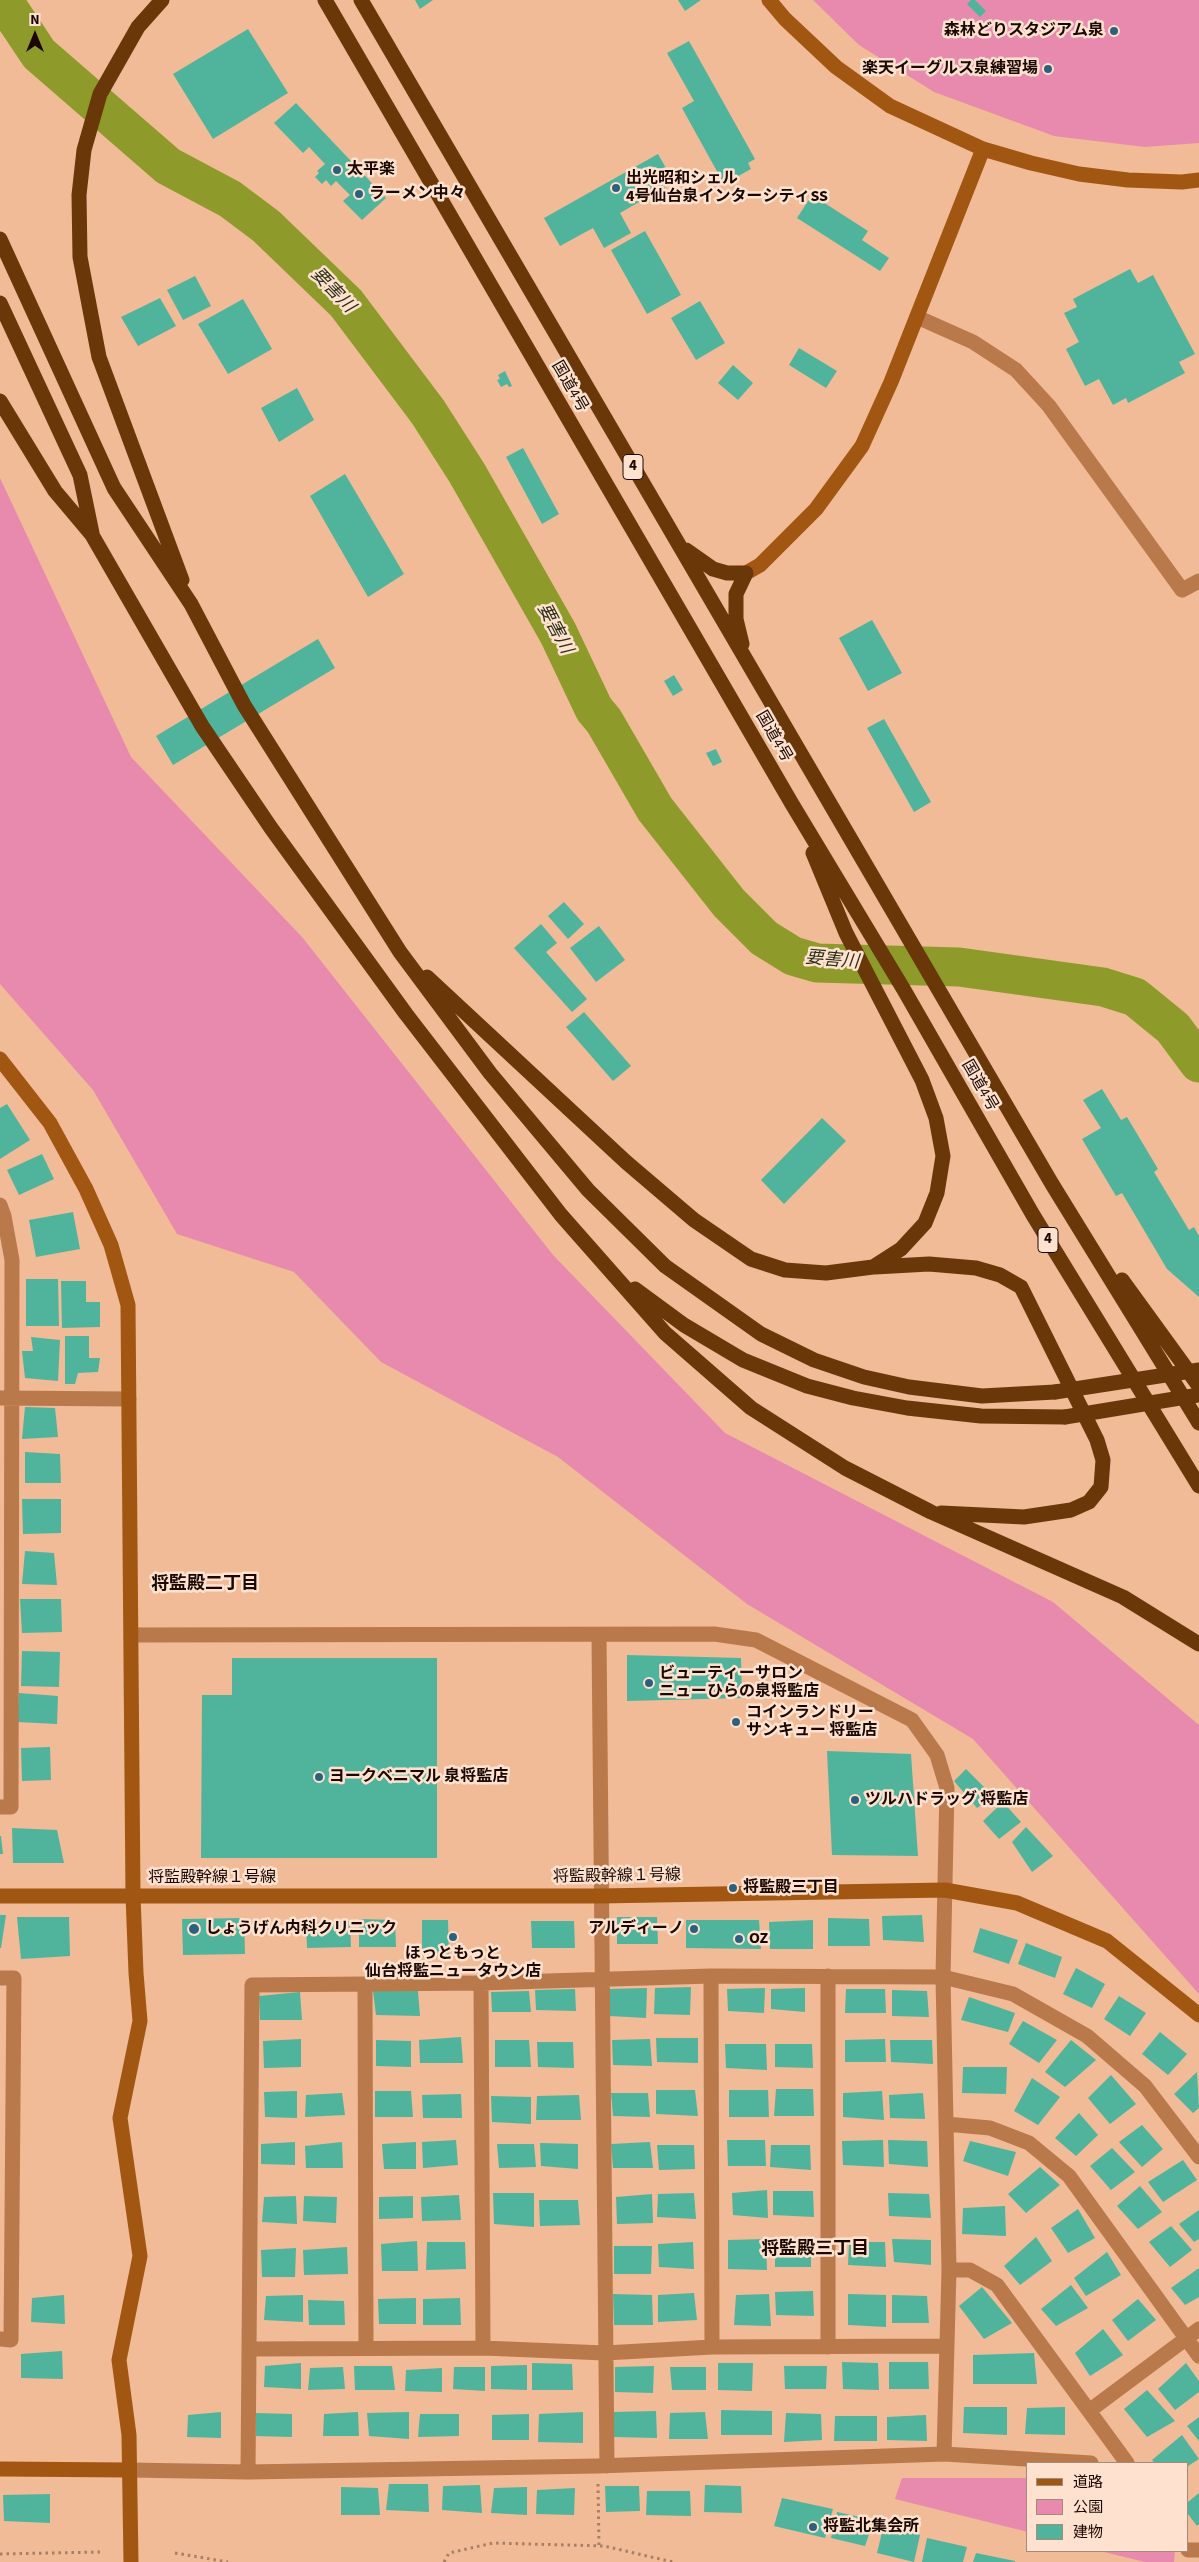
<!DOCTYPE html>
<html>
<head>
<meta charset="utf-8">
<style>
	body { margin:0 }
	#map { position:relative; width:1199px; height:2562px; overflow:hidden; background:#f0bb96; font-family:"Source Sans 3","Noto Sans JP",sans-serif }
	canvas { display:block }
	.legend { position:absolute; left:1026px; top:2462px; width:162px; height:90px; box-sizing:border-box; background:#fee2cf; border:1px solid #a38b7c; margin:0; padding:6px 9px; list-style:none; font-size:15px; color:#1a0800 }
	.legend li { display:flex; align-items:center; gap:10px; height:25px }
	.legend b { width:25px; border:1px solid #a38b7c }
	.north { position:absolute; left:10px; top:10px; width:50px; height:50px; -webkit-text-stroke:4px #fee2cf; paint-order:stroke; rotate:0deg; font-size:14px; font-weight:700; line-height:20px; text-align:center; color:#1a0800 }
	.north::after { content:''; display:block; margin:auto; width:18px; height:22px; background:#1a0800; clip-path:polygon(50% 0,100% 100%,50% 72%,0 100%) }
</style>
</head>
<body>
<div id="map">
<canvas width="1199" height="2562"></canvas>
<ul class="legend">
<li><b style="height:6px;background:#a15712"></b>道路</li>
<li><b style="height:14px;background:#e78aae"></b>公園</li>
<li><b style="height:14px;background:#50b49d"></b>建物</li>
</ul>
<div class="north">N</div>
</div>
<script>
const context = document.querySelector('canvas').getContext('2d');
context.lineJoin = 'round';
function paint(path, color) { context.fillStyle = color; context.fill(path, 'evenodd'); }
const toPath = rows => new Path2D(rows.map(r => 'M' + r).join(''));
function strokePath(path, color, width, dash) { context.strokeStyle = color; context.lineWidth = width; context.lineCap = dash ? 'butt' : 'round'; context.setLineDash(dash || []); context.stroke(path); }
function write(font, color, halo, rows, align = 'center') {
  context.font = font + ' "Source Sans 3","Noto Sans JP",sans-serif'; context.lineWidth = 5; context.setLineDash([]); context.textBaseline = 'middle'; context.strokeStyle = halo; context.fillStyle = color; for (const [text, x, y, turn = 0] of rows) {
    context.save(); context.translate(x, y); context.rotate((+turn || 0) * Math.PI / 180); context.textAlign = isNaN(turn) ? turn : align; if (halo) context.strokeText(text, 0, 0); context.fillText(text, 0, 0); context.restore();
  }
}
paint(toPath([
	[813,0,1199,0,1199,143,1145,147,1054,136,934,92,859,45],
	[0,478,131,757,302,937,553,1255,725,1433,1053,1602,1199,1725,1199,1994,973,1739,747,1604,558,1457,381,1362,294,1272,177,1234,93,1090,0,984],
	[902,2478,1028,2478,1028,2532,895,2499],
	[1100,2551,1175,2551,1174,2562,1145,2562]
]), '#e78aae');
strokePath(toPath([
	[3,0,39,54,168,166,230,199,266,226,346,303,428,412,467,473,558,633,594,709,604,721,655,809,729,903,764,938,793,956,817,963,959,967,1103,987,1135,997,1173,1028,1199,1063]
]), '#8e9b2b', 39);
paint(toPath([
	[415,0,433,0,420,9],
	[678,0,701,0,685,11],
	[971,0,975,0,986,11,980,17,967,4],
	[248,29,288,93,213,139,173,74],
	[689,41,755,159,748,163,751,169,724,184,682,108,694,101,667,53],
	[296,103,386,198,362,220,343,201,350,195,336,181,331,186,326,180,322,184,315,177,319,173,317,171,325,164,309,147,303,153,274,123],
	[658,154,674,182,620,213,631,233,604,248,593,228,560,246,544,218],
	[812,195,868,231,862,240,889,258,880,271,797,218],
	[645,231,681,295,647,314,611,250],
	[1130,269,1138,283,1153,275,1195,354,1179,362,1185,373,1128,403,1126,398,1113,405,1099,379,1085,386,1066,349,1079,342,1064,313,1077,307,1073,299],
	[195,276,211,306,183,320,167,290],
	[160,298,176,326,138,346,121,317],
	[243,299,272,349,228,374,198,324],
	[700,301,725,343,696,360,671,318],
	[799,348,837,371,826,388,789,365],
	[733,365,753,383,738,400,718,383],
	[505,371,512,386,509,387,507,384,501,387,497,380,500,379,498,375],
	[297,388,314,420,279,442,261,408],
	[523,448,559,514,542,524,506,457],
	[345,474,404,574,368,597,310,496],
	[872,620,902,673,868,691,839,638],
	[318,639,335,668,173,765,156,736],
	[674,675,683,690,673,696,664,681],
	[884,719,931,802,914,812,867,728],
	[716,749,722,762,713,766,706,753],
	[564,902,584,924,568,939,548,916],
	[541,924,557,943,546,952,587,999,572,1012,514,948],
	[599,926,625,960,596,982,570,948],
	[584,1012,631,1066,613,1081,566,1027],
	[1102,1089,1121,1120,1127,1117,1158,1169,1154,1172,1189,1230,1194,1227,1199,1236,1199,1297,1167,1269,1122,1193,1116,1196,1082,1139,1101,1128,1083,1100],
	[7,1104,30,1140,0,1159,0,1108],
	[822,1118,846,1141,784,1204,761,1180],
	[42,1154,54,1179,19,1195,7,1170],
	[73,1212,80,1249,36,1257,29,1220],
	[26,1279,58,1279,59,1326,26,1326],
	[61,1281,86,1281,86,1302,100,1302,100,1327,62,1328],
	[65,1336,89,1336,89,1358,100,1358,98,1372,78,1373,75,1384,65,1384],
	[31,1337,60,1340,58,1381,25,1378,22,1351,33,1351],
	[25,1407,55,1408,58,1437,22,1439],
	[25,1452,60,1454,61,1483,25,1483],
	[22,1499,61,1499,61,1533,23,1534],
	[25,1551,54,1553,57,1585,22,1584],
	[20,1599,61,1599,62,1632,22,1633],
	[22,1651,60,1652,59,1687,21,1686],
	[627,1655,741,1658,742,1698,627,1701],
	[232,1658,437,1658,437,1858,201,1858,202,1695,232,1695],
	[19,1693,58,1696,57,1724,17,1722],
	[50,1747,51,1780,22,1781,21,1748],
	[827,1751,911,1754,918,1856,832,1855],
	[966,1769,993,1796,977,1808,954,1781],
	[1003,1802,1021,1822,999,1839,983,1821],
	[1026,1827,1053,1856,1032,1872,1012,1842],
	[12,1828,57,1830,64,1863,13,1863],
	[0,1836,1,1836,3,1854,0,1854],
	[0,1915,6,1915,1,1948,0,1948],
	[922,1915,924,1942,883,1940,882,1916],
	[17,1917,69,1917,70,1956,21,1959],
	[617,1917,657,1917,658,1944,617,1944],
	[244,1918,245,1954,183,1955,182,1919],
	[828,1918,869,1919,870,1946,828,1946],
	[359,1919,395,1920,396,1947,359,1947],
	[422,1920,448,1920,449,1957,422,1956],
	[686,1920,759,1920,761,1949,686,1948],
	[813,1920,813,1949,770,1949,769,1922],
	[350,1921,351,1947,307,1948,306,1923],
	[531,1921,574,1921,575,1948,532,1948],
	[980,1928,1018,1940,1009,1964,973,1952],
	[1026,1943,1062,1957,1055,1978,1018,1964],
	[1076,1968,1105,1984,1092,2008,1063,1994],
	[691,1987,690,2015,654,2014,655,1988],
	[647,1988,646,2018,610,2016,609,1989],
	[765,1988,764,2013,728,2011,727,1989],
	[805,1988,805,2012,771,2009,771,1989],
	[575,1989,576,2011,536,2010,535,1990],
	[846,1989,885,1989,886,2013,845,2013],
	[892,1990,927,1991,929,2017,892,2016],
	[373,1991,418,1991,420,2016,376,2015],
	[529,1991,531,2012,492,2012,491,1992],
	[300,1992,302,2020,260,2020,259,1996],
	[1119,1996,1146,2013,1130,2036,1104,2019],
	[969,1997,1015,2013,1008,2032,961,2020],
	[1023,2021,1057,2040,1039,2063,1009,2044],
	[1160,2032,1187,2054,1168,2075,1142,2054],
	[461,2037,463,2063,420,2063,419,2040],
	[656,2038,698,2038,698,2063,657,2062],
	[301,2039,301,2067,264,2068,263,2041],
	[650,2039,652,2066,613,2065,612,2040],
	[885,2039,886,2062,845,2062,845,2040],
	[376,2040,411,2041,411,2067,376,2066],
	[495,2040,529,2040,531,2067,495,2067],
	[890,2040,932,2040,933,2064,891,2062],
	[1071,2040,1096,2060,1065,2087,1045,2072],
	[537,2042,573,2042,574,2068,538,2067],
	[725,2044,766,2044,767,2070,726,2068],
	[775,2044,812,2044,813,2068,775,2067],
	[963,2067,1007,2067,1006,2094,962,2093],
	[1197,2072,1199,2108,1193,2113,1174,2094],
	[1111,2075,1136,2104,1110,2124,1088,2098],
	[1032,2078,1060,2097,1038,2125,1014,2111],
	[776,2089,813,2089,814,2116,774,2116],
	[656,2090,695,2090,698,2116,656,2114],
	[729,2090,768,2090,769,2117,729,2117],
	[297,2091,297,2118,265,2117,264,2092],
	[375,2091,411,2091,413,2117,375,2117],
	[882,2091,884,2120,843,2117,843,2093],
	[342,2093,345,2115,305,2117,306,2095],
	[611,2093,648,2093,650,2117,613,2116],
	[923,2093,925,2119,890,2118,889,2095],
	[461,2094,462,2118,423,2118,422,2095],
	[579,2095,581,2120,536,2120,537,2096],
	[491,2096,531,2097,531,2124,492,2122],
	[1079,2113,1098,2135,1076,2156,1055,2138],
	[1142,2125,1163,2149,1142,2167,1119,2142],
	[456,2140,458,2165,423,2168,422,2142],
	[727,2140,765,2140,766,2166,728,2166],
	[883,2140,884,2167,843,2165,842,2141],
	[888,2140,927,2141,928,2167,889,2164],
	[970,2141,1016,2152,1008,2176,963,2161],
	[295,2142,295,2165,261,2164,261,2144],
	[342,2142,343,2168,306,2168,305,2146],
	[416,2142,416,2169,384,2169,382,2144],
	[650,2142,653,2168,613,2168,611,2144],
	[540,2143,578,2144,578,2169,541,2166],
	[497,2144,534,2144,536,2167,499,2168],
	[657,2145,694,2145,695,2169,659,2170],
	[771,2145,810,2145,811,2170,770,2167],
	[1112,2148,1135,2172,1111,2190,1090,2166],
	[1183,2160,1197,2180,1163,2202,1148,2182],
	[1040,2167,1060,2185,1026,2213,1008,2194],
	[1140,2186,1162,2212,1138,2229,1117,2206],
	[767,2190,768,2218,733,2215,732,2193],
	[773,2191,813,2191,814,2217,773,2215],
	[493,2193,534,2193,534,2227,494,2224],
	[694,2193,696,2219,657,2217,658,2194],
	[888,2193,929,2194,931,2218,889,2216],
	[652,2194,653,2223,617,2224,616,2197],
	[459,2195,461,2220,422,2221,421,2197],
	[296,2196,297,2224,262,2222,264,2197],
	[304,2196,337,2197,336,2223,303,2221],
	[413,2196,413,2218,379,2219,379,2197],
	[539,2200,578,2200,580,2225,540,2226],
	[1005,2206,1006,2236,962,2234,963,2208],
	[1078,2209,1095,2238,1068,2253,1051,2228],
	[1199,2210,1199,2239,1194,2242,1179,2224],
	[1171,2226,1192,2250,1170,2267,1149,2242],
	[1036,2237,1052,2261,1020,2285,1004,2266],
	[766,2239,767,2270,728,2269,728,2240],
	[892,2239,931,2240,931,2265,894,2262],
	[811,2240,811,2267,775,2267,775,2241],
	[417,2241,418,2271,382,2271,381,2244],
	[427,2242,465,2242,466,2269,426,2270],
	[693,2242,694,2269,659,2267,658,2244],
	[849,2242,885,2242,886,2267,848,2265],
	[614,2246,652,2246,651,2274,614,2274],
	[347,2247,348,2274,304,2275,303,2250],
	[296,2248,295,2277,262,2277,261,2250],
	[1107,2252,1121,2275,1086,2296,1074,2278],
	[1199,2268,1199,2297,1185,2305,1171,2288],
	[1071,2285,1088,2308,1056,2326,1041,2309],
	[982,2287,1012,2323,984,2339,959,2306],
	[813,2291,814,2316,776,2315,775,2292],
	[694,2293,697,2320,658,2322,658,2295],
	[613,2294,652,2295,653,2325,614,2325],
	[769,2294,771,2326,734,2325,736,2295],
	[848,2294,886,2295,886,2327,848,2325],
	[64,2295,65,2324,31,2322,32,2298],
	[303,2295,303,2322,264,2320,266,2296],
	[892,2295,927,2296,929,2323,892,2323],
	[416,2298,416,2324,379,2324,378,2299],
	[460,2298,461,2325,423,2325,423,2299],
	[1138,2299,1156,2320,1128,2341,1112,2320],
	[308,2300,344,2301,345,2325,309,2325],
	[1103,2329,1123,2355,1090,2376,1075,2353],
	[62,2351,63,2379,21,2378,21,2354],
	[1034,2353,1037,2384,973,2384,973,2355],
	[842,2362,878,2363,879,2390,843,2389],
	[889,2362,928,2362,929,2389,889,2389],
	[301,2363,301,2389,264,2387,265,2366],
	[532,2363,572,2364,573,2390,532,2390],
	[718,2363,753,2363,752,2391,718,2390],
	[1186,2363,1199,2381,1199,2392,1175,2410,1158,2389],
	[527,2365,527,2390,491,2389,491,2366],
	[354,2366,392,2366,395,2390,355,2390],
	[654,2366,653,2393,615,2392,615,2367],
	[784,2366,827,2366,826,2389,785,2389],
	[343,2367,345,2389,308,2390,310,2368],
	[454,2367,485,2367,485,2391,453,2389],
	[670,2367,706,2367,706,2390,672,2390],
	[442,2368,442,2392,405,2391,406,2370],
	[1147,2390,1175,2421,1147,2437,1124,2409],
	[964,2407,1007,2407,1007,2435,963,2433],
	[1065,2407,1065,2435,1025,2434,1027,2408],
	[721,2410,772,2411,772,2435,721,2435],
	[656,2411,657,2438,614,2437,614,2412],
	[221,2412,221,2438,187,2437,188,2415],
	[358,2412,359,2436,323,2436,324,2414],
	[409,2412,409,2439,369,2436,367,2413],
	[583,2412,583,2443,538,2442,539,2414],
	[705,2412,708,2439,669,2439,670,2413],
	[256,2413,292,2414,292,2437,256,2436],
	[786,2413,821,2414,822,2440,784,2442],
	[420,2414,459,2414,459,2436,418,2437],
	[529,2414,529,2440,492,2440,492,2415],
	[926,2415,927,2441,887,2440,887,2417],
	[835,2416,877,2416,877,2441,834,2441],
	[1199,2417,1199,2441,1187,2426],
	[1182,2435,1199,2459,1188,2466,1188,2463,1155,2463,1152,2460],
	[389,2484,428,2484,429,2512,386,2510],
	[480,2485,482,2513,442,2510,443,2486],
	[705,2485,741,2486,742,2513,704,2512],
	[605,2486,639,2486,640,2511,606,2512],
	[341,2487,378,2488,380,2515,341,2515],
	[527,2487,527,2515,491,2513,494,2488],
	[575,2488,574,2515,536,2514,537,2490],
	[647,2491,690,2491,691,2516,646,2515],
	[1199,2493,1199,2524,1197,2526,1188,2514,1188,2502],
	[50,2494,50,2523,4,2521,3,2495],
	[782,2498,833,2509,825,2538,774,2526],
	[837,2512,874,2520,865,2546,831,2538],
	[884,2524,920,2535,914,2562,877,2553],
	[927,2538,967,2547,963,2562,922,2562],
	[976,2553,1015,2561,1015,2562,973,2562]
]), '#50b49d');
strokePath(toPath([
	[598,2484,599,2546],
	[175,2553,228,2562],
	[0,2554,101,2552],
	[444,2562,449,2553,493,2543,604,2546,673,2562]
]), '#a87f64', 3, [2.5, 4]);
strokePath(toPath([
	[917,317,973,342,1016,370,1049,406,1182,590,1199,581],
	[0,1205,4,1216,12,1260,11,1807,0,1807],
	[0,1398,129,1399],
	[132,1635,714,1634,756,1640,912,1720,937,1755,947,1788,943,1977,949,2270,944,2454],
	[599,1636,607,2466],
	[711,1976,712,2347],
	[828,1976,828,2347],
	[0,1978,14,1978,11,2340,0,2339],
	[481,1983,483,2348],
	[365,1984,366,2348],
	[946,2124,990,2128,1029,2143,1069,2176,1199,2356],
	[949,2270,970,2270,997,2285,1127,2463],
	[250,2349,483,2348,605,2353,712,2347,946,2346],
	[1089,2411,1199,2329],
	[129,2470,248,2472,597,2466,944,2454,1091,2463],
	[248,2472,252,1985,481,1983,711,1976,943,1977,1013,1994,1087,2036,1145,2086,1199,2157],
	[1188,2550,1199,2550]
]), '#ba794a', 15);
strokePath(toPath([
	[769,0,785,19,836,67,890,106,983,149,1031,163,1079,174,1128,180,1182,182,1199,180],
	[746,573,760,565,816,509,862,446,891,382,983,149],
	[0,1059,50,1123,86,1189,111,1245,128,1305,133,1896,136,1973,140,2021,120,2118,140,2256,119,2360,129,2435,131,2562],
	[0,1896,600,1896,945,1890,1017,1903,1107,1941,1199,2015],
	[0,2469,129,2470]
]), '#a15712', 15);
strokePath(toPath([
	[162,0,138,27,100,94,84,150,79,195,80,257,99,357,182,580],
	[325,0,792,804,904,990,1033,1215,1199,1486],
	[361,0,1052,1184,1199,1423],
	[0,239,114,488,191,604,244,705,400,952,490,1073,588,1190,665,1266,761,1334,814,1360,864,1377,909,1387,982,1396,1055,1392],
	[0,303,80,475,92,533],
	[0,401,55,491,92,535,202,726,271,828,406,1014,561,1215,665,1333,751,1408,845,1468,931,1512,1123,1597,1199,1644],
	[686,550,713,569,727,573,746,573,736,594,736,619,742,644],
	[427,977,626,1162,694,1220,751,1259,785,1270,826,1273,873,1267,901,1249,925,1223,937,1193,943,1156,936,1118,922,1080,846,933,813,853],
	[875,1267,929,1264,976,1268,1000,1275,1021,1287,1097,1440,1103,1460,1101,1487,1089,1502,1071,1510,1024,1517,941,1513],
	[1122,1280,1199,1386],
	[635,1289,684,1325,743,1360,807,1386,853,1398,907,1408,981,1416,1065,1417]
]), '#6a3709', 15);
strokePath(toPath([
	[1055,1392,1199,1370],
	[1065,1417,1199,1395]
]), '#6a3709', 15);
for (const [x, y, r, color] of [
	[1114,31,5,"#2d607d"],
	[1048,69,5,"#2d607d"],
	[337,170,5,"#2d607d"],
	[616,188,5,"#2d607d"],
	[359,194,5,"#2d607d"],
	[649,1683,5,"#2d607d"],
	[736,1722,5,"#2d607d"],
	[319,1777,5,"#2d607d"],
	[855,1800,5,"#2d607d"],
	[733,1888,5,"#2d607d"],
	[194,1929,6,"#2d607d"],
	[694,1929,5,"#2d607d"],
	[453,1937,5,"#2d607d"],
	[739,1939,5,"#2d607d"],
	[813,2527,5,"#2d607d"]
]) { const dot = new Path2D(); dot.arc(x, y, r, 0, 2 * Math.PI); context.fillStyle = color; context.fill(dot); strokePath(dot, '#fee2cf', 2); }
for (const [x, y, w] of [
	[633,467,20],
	[1048,1240,20]
]) { const box = new Path2D(); box.roundRect(x - w / 2, y - 12.5, w, 25, 4); context.fillStyle = '#fee2cf'; context.fill(box); strokePath(box, '#1a0800', 1); }
write('bold 15px', '#1a0800', null, [
	["4",633,467],
	["4",1048,1240]
]);
write('bold 16px', '#1a0800', '#fee2cf', [
	["森林どりスタジアム泉",1104,31,"right"],
	["楽天イーグルス泉練習場",1038,69,"right"],
	["太平楽",347,170],
	["出光昭和シェル",626,179],
	["4号仙台泉インターシティSS",626,197],
	["ラーメン中々",369,194],
	["ビューティーサロン",659,1674],
	["ニューひらの泉将監店",659,1692],
	["コインランドリー",746,1713],
	["サンキュー 将監店",746,1731],
	["ヨークベニマル 泉将監店",329,1777],
	["ツルハドラッグ 将監店",865,1800],
	["将監殿三丁目",743,1888],
	["しょうげん内科クリニック",205,1929],
	["アルディーノ",684,1929,"right"],
	["OZ",749,1939],
	["ほっともっと",453,1954,"center"],
	["仙台将監ニュータウン店",453,1972,"center"],
	["将監北集会所",823,2527]
], 'left');
write('16px', '#1a0800', '#fee2cf', [
	["国道4号",569,387,60],
	["国道4号",773,737,60],
	["国道4号",979,1086,60],
	["将監殿幹線１号線",617,1877,-1],
	["将監殿幹線１号線",212,1878]
]);
write('italic 18px', '#2a2e16', '#fee2cf', [
	["要害川",332,291,46],
	["要害川",554,629,62],
	["要害川",832,961,5]
]);
write('bold 18px', '#1a0800', '#fee2cf', [
	["将監殿二丁目",205,1585],
	["将監殿三丁目",815,2250]
]);
</script>
</body>
</html>
